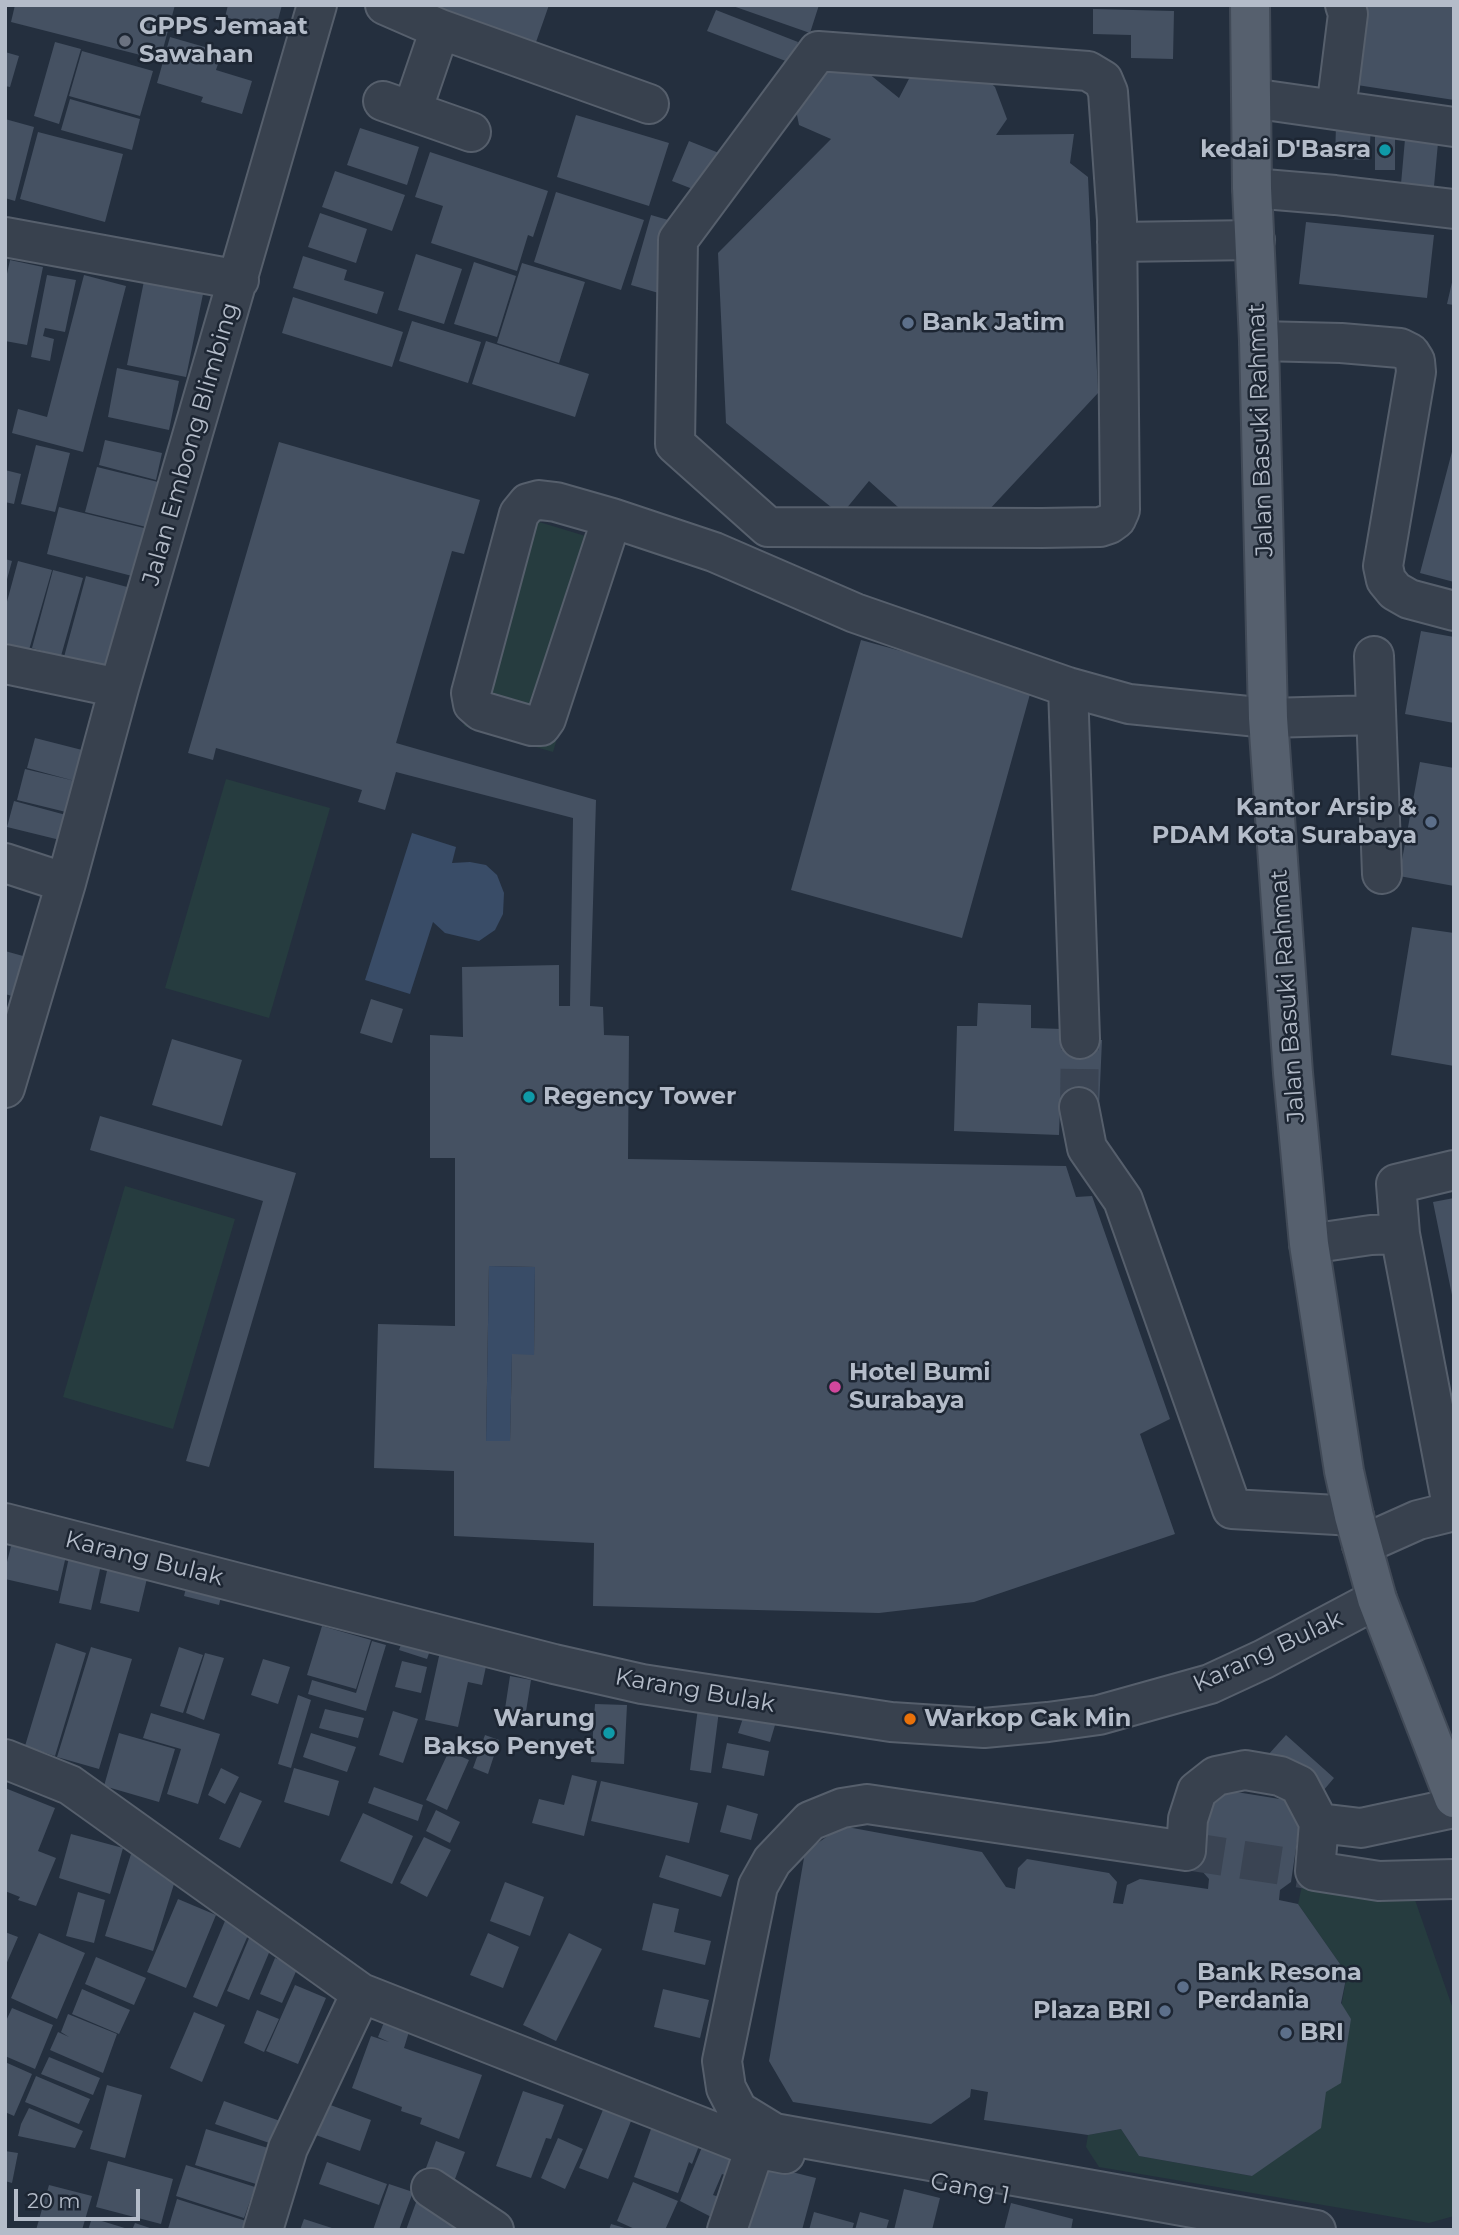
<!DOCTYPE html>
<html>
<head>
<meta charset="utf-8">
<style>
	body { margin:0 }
	#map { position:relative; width:1459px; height:2235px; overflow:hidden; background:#242f3e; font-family:Montserrat,sans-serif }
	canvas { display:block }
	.frame { position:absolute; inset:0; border:7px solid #b4bcc9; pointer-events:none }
	.scale { position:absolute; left:14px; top:2189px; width:126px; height:32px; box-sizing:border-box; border:4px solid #b4bcc9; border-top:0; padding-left:9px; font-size:21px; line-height:24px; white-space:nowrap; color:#b4bcc9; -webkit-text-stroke:5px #1d2633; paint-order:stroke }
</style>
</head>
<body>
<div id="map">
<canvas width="1459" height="2235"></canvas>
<div class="frame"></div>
<div class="scale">20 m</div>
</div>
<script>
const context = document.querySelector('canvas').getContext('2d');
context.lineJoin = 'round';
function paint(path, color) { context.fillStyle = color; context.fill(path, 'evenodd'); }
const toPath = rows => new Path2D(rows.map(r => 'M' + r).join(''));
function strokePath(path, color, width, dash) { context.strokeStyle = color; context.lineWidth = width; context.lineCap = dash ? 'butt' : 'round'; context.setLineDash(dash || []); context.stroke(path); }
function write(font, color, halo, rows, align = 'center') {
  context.font = font + ' Montserrat,sans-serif'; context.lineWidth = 5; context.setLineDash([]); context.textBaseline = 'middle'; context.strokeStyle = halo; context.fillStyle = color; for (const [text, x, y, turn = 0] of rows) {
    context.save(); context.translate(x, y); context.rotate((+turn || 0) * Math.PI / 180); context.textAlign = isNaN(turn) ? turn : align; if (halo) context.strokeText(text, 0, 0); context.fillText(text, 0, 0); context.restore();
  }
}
paint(toPath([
	[526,518,615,545,553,752,464,726],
	[226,779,330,808,269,1018,165,988],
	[125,1186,235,1219,173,1429,63,1397],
	[1302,1886,1391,1901,1414,1897,1454,2012,1454,2216,1429,2223,1099,2167,1086,2147,1088,2135,1121,2129,1139,2156,1252,2176,1326,2092,1347,1974,1298,1904]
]), '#263c3f');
paint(toPath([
	[412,833,456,847,452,863,470,862,486,865,497,875,504,893,503,914,495,930,479,941,445,933,433,922,410,994,365,980],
	[489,1266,535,1267,534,1355,512,1355,510,1441,486,1441]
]), '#394c67');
paint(toPath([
	[15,5,175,5,160,60,11,22],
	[228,5,282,5,275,31,225,17],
	[415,5,549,5,535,45],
	[730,5,819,5,810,33],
	[1356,5,1454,5,1454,100,1344,83],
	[1093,9,1174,11,1173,59,1131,58,1131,35,1093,34],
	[716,10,798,42,791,63,707,31],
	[170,37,222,52,216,70,252,81,242,114,201,102,203,97,157,83],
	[55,42,81,49,59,124,34,116],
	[82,51,153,71,140,116,69,96],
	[5,52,19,56,10,87,5,86],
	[834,60,863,69,899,98,912,73,971,65,995,87,1007,119,996,135,1074,134,1070,163,1088,177,1098,393,974,526,918,525,869,481,841,515,726,423,718,253,831,139,799,125,794,100],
	[70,99,140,119,132,150,61,130],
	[576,115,669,143,649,206,557,177],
	[5,119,34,127,15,201,5,198],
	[1336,125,1371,126,1369,160,1335,159],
	[360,128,419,147,407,185,347,165],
	[1406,128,1439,132,1433,197,1400,195],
	[1375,130,1395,130,1395,170,1375,170],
	[38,132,123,154,105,222,20,199],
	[689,141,719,153,703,193,672,181],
	[430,152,548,191,533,237,528,235,517,271,431,243,443,206,415,197],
	[335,171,405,195,392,231,322,207],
	[556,192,644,220,621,290,534,262],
	[320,213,367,229,356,263,308,247],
	[651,215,682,224,662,294,631,285],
	[1306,222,1434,235,1427,298,1299,284],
	[416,254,462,269,444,324,398,310],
	[303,256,347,270,344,280,384,292,377,314,293,288],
	[10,260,43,267,27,345,5,341,5,283],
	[474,262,516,276,497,337,454,324],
	[522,263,585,282,559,363,497,343],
	[47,275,76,280,65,332,45,328,43,336,54,339,50,361,31,357],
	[84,275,126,286,83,452,12,433,18,409,47,417],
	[1453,278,1454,278,1454,305,1447,304],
	[144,281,203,294,186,377,127,365],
	[293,297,403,332,392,367,282,333],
	[412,321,481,342,468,383,399,361],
	[486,341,589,374,575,417,472,384],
	[117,368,179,381,169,430,108,417],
	[105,440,162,453,156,480,99,465],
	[279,442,480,500,464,554,452,551,396,743,596,800,590,1006,603,1007,604,1035,629,1036,628,1159,1066,1166,1076,1197,1092,1196,1170,1419,1140,1434,1175,1534,974,1602,879,1613,593,1606,594,1543,454,1536,454,1471,374,1468,378,1324,455,1326,455,1158,430,1158,430,1035,463,1037,462,967,559,965,559,1006,570,1006,573,818,396,772,385,810,358,802,362,790,216,748,213,760,188,753],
	[489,1266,535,1267,534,1355,512,1354,510,1441,486,1441],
	[36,445,70,453,55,512,21,504],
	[1453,448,1454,448,1454,582,1420,573],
	[97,467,158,482,146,527,85,512],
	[5,470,21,474,14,504,5,502],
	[59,507,148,529,136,577,47,554],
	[5,559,12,561,6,583,5,583],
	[18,561,52,570,29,650,5,643,5,609],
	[53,570,83,578,61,656,32,648],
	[86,576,131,588,109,669,64,657],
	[1421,631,1454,637,1454,723,1405,714],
	[861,640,1032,687,962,938,791,890],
	[35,738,90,752,70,813,17,800,25,769,75,781,27,768],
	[1420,762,1454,768,1454,886,1399,876],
	[14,801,66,815,60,840,7,827],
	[1412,927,1454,933,1454,1066,1391,1055],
	[5,951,41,961,29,1001,5,994],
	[371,999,403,1009,392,1043,360,1033],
	[978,1003,1031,1005,1031,1028,1063,1029,1062,1039,1102,1040,1099,1108,1060,1107,1059,1135,954,1131,957,1026,977,1026],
	[172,1039,242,1060,222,1126,152,1105],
	[100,1116,296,1173,209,1467,186,1461,263,1201,90,1150],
	[1454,1198,1454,1300,1453,1300,1433,1202],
	[14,1534,68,1547,58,1591,5,1579,5,1570],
	[71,1548,103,1556,91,1610,59,1603],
	[110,1557,150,1566,139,1612,100,1603],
	[190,1572,225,1580,219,1605,184,1596],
	[322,1626,371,1640,356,1689,307,1675],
	[405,1634,433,1642,427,1659,399,1650],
	[443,1638,490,1648,482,1685,468,1682,458,1727,425,1720],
	[372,1641,386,1645,366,1711,308,1694,312,1680,356,1693],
	[56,1643,86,1653,55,1756,25,1746],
	[91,1647,132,1659,99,1769,57,1757],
	[179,1647,203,1655,183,1713,160,1706],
	[205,1653,224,1658,204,1720,186,1713],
	[263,1659,290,1667,278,1704,251,1695],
	[402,1661,427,1667,421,1693,395,1687],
	[510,1676,531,1680,524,1724,503,1722],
	[298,1695,311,1700,291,1768,278,1764],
	[699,1700,720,1703,711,1773,690,1770],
	[595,1704,627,1705,624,1764,591,1762],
	[747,1706,778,1715,770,1742,738,1733],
	[325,1709,364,1718,358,1738,319,1728],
	[393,1711,418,1719,403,1763,379,1755],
	[151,1713,220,1734,198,1804,167,1794,181,1749,143,1738],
	[119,1733,175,1749,159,1802,104,1786],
	[311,1733,356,1747,347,1772,303,1757],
	[485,1735,499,1740,488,1774,473,1768],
	[1286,1735,1334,1778,1317,1798,1268,1755],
	[727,1743,769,1751,764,1776,722,1768],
	[449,1751,469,1760,447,1810,426,1800],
	[221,1768,239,1777,225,1804,208,1795],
	[294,1768,339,1781,329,1816,284,1802],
	[572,1775,597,1781,584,1836,532,1823,539,1799,564,1805],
	[601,1781,698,1803,689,1843,591,1821],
	[374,1787,423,1805,418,1821,368,1803],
	[5,1788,55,1808,38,1851,56,1858,36,1906,18,1900,20,1897,5,1891],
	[1224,1790,1292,1801,1301,1814,1291,1882,1280,1890,1279,1900,1298,1904,1347,1974,1341,2003,1351,2019,1341,2083,1326,2092,1321,2128,1252,2176,1139,2156,1121,2129,1088,2135,984,2120,988,2092,971,2089,970,2097,931,2124,793,2102,769,2061,805,1852,842,1826,982,1852,1006,1887,1015,1889,1018,1868,1027,1859,1109,1873,1117,1882,1113,1903,1123,1904,1127,1885,1140,1879,1208,1889,1209,1879,1201,1870,1211,1799],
	[240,1792,262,1801,240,1848,219,1839],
	[727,1805,758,1814,751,1840,720,1832],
	[436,1810,460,1822,450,1843,426,1831],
	[363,1813,413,1836,392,1884,340,1861],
	[71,1834,123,1848,110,1894,59,1878],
	[424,1837,451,1850,427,1897,400,1883],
	[131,1854,179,1868,153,1951,105,1936],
	[666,1855,729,1875,721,1897,659,1877],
	[505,1882,544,1897,530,1936,490,1921],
	[78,1892,105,1900,94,1943,66,1936],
	[178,1899,216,1915,186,1988,147,1972],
	[653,1903,679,1909,674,1932,711,1941,705,1965,642,1950],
	[230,1909,255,1919,217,2007,193,1997],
	[252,1931,274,1941,249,2000,227,1991],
	[5,1932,18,1937,5,1967],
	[39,1933,85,1953,57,2019,11,1998],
	[488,1933,519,1947,503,1988,470,1975],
	[569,1933,602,1949,556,2041,523,2025],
	[96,1957,146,1978,134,2005,85,1984],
	[275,1958,298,1967,282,2003,260,1994],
	[295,1985,326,1998,298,2064,266,2051],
	[82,1989,130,2010,119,2034,72,2014],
	[663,1989,709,2000,700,2038,654,2027],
	[12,2008,53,2025,35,2069,5,2056,5,2023],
	[257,2010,279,2019,264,2052,244,2043],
	[389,2010,412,2022,404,2048,482,2075,459,2139,420,2124,422,2118,401,2111,402,2107,352,2088,371,2036,389,2042,378,2037],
	[194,2012,225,2025,202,2082,170,2068],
	[68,2014,117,2034,103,2073,50,2050,58,2032,69,2037,61,2032],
	[49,2057,100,2078,93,2095,41,2074],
	[5,2062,32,2074,14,2116,5,2112],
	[36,2076,90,2099,79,2124,25,2102],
	[107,2085,142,2095,125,2158,90,2149],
	[523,2091,564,2105,551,2139,546,2138,531,2178,496,2166],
	[607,2100,635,2111,608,2179,579,2168],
	[224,2101,283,2122,275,2145,215,2124],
	[325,2103,371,2120,360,2151,313,2134],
	[29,2108,83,2131,75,2148,18,2136,21,2124],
	[656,2115,704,2133,692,2164,689,2162,678,2193,634,2177],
	[206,2129,268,2148,256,2184,195,2165],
	[558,2138,583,2149,565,2189,541,2178],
	[436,2141,465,2152,452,2187,423,2176],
	[727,2144,738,2180,722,2174,713,2195,731,2201,723,2223,680,2201,702,2147],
	[5,2151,18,2153,12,2183,5,2181],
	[108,2161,173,2179,161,2224,96,2207],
	[327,2162,387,2184,379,2205,319,2184],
	[752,2162,816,2178,802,2230,734,2230],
	[186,2165,255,2187,244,2218,176,2196],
	[633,2182,678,2201,665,2230,637,2230,617,2221],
	[389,2184,413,2192,399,2230,373,2230],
	[49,2185,92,2196,82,2230,36,2230],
	[904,2189,940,2198,932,2230,894,2230],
	[418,2197,461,2230,406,2230],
	[177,2199,246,2221,244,2230,168,2229],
	[1011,2203,1073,2219,1071,2230,1004,2230],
	[814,2212,854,2223,852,2230,809,2230],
	[860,2212,889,2220,886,2230,855,2230],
	[92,2218,128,2229,128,2230,88,2230],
	[304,2219,335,2229,335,2230,300,2230],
	[135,2223,153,2229,153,2230,132,2230],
	[611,2224,628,2229,628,2230,609,2230]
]), '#455162');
strokePath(toPath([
	[1079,1107,1080,1039],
	[1186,1851,1315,1871]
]), '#3a4453', 38, [38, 19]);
const minor = toPath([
	[385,5,440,29,649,104],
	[818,51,1088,71,1103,80,1108,92,1117,220,1120,510,1116,519,1109,524,1100,527,1042,528,768,527,675,444,678,240,818,51],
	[1251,98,1454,127],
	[383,101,471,132],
	[1336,110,1348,14,1345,5],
	[412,111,440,29],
	[1252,188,1335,195,1454,209],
	[5,237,239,280],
	[1117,242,1255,240],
	[1259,341,1341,343,1400,348,1410,353,1415,361,1416,372,1383,566,1386,580,1395,591,1409,599,1454,611],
	[612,518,546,719,541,726,532,726,481,711,473,704,471,693,519,514,528,503,539,500,556,502,612,518,714,552,855,613,1068,687,1129,704,1268,718,1375,715],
	[1374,656,1382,874],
	[5,664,119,688],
	[1068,687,1080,1039],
	[5,863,66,883],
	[5,1088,66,883,119,688,317,5],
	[1079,1107,1087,1148,1123,1200,1232,1509,1354,1516],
	[1400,1234,1396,1184,1454,1170],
	[1309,1244,1371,1235,1400,1234,1453,1511],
	[5,1523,554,1664,642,1684,891,1722,984,1728,1048,1722,1099,1715,1210,1684,1264,1659,1377,1599],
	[1362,1545,1418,1520,1454,1511],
	[5,1759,70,1785,361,1993,755,2148,785,2154],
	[1319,1823,1361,1828,1454,1808],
	[431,2188,494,2230],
	[263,2230,288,2148,361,1993],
	[727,2230,755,2148],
	[1316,2230,774,2133,738,2111,726,2088,722,2061,758,1886,772,1861,810,1821,842,1808,867,1804,1186,1851,1188,1819,1197,1791,1216,1776,1245,1770,1280,1776,1299,1785,1319,1823,1315,1871,1379,1881,1454,1879]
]);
const major = toPath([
	[1250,5,1252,188,1259,341,1268,718,1293,1073,1309,1244,1344,1471,1354,1516,1377,1599,1454,1798]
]);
strokePath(minor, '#565f6c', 42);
strokePath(major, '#414a57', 42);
strokePath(minor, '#38414e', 38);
strokePath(major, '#56606e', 38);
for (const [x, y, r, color] of [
	[125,41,7,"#6b7280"],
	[1385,150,7,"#0f9aa8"],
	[908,323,7,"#5c6f8a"],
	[1431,822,7,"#5c6f8a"],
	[529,1097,7,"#0f9aa8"],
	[835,1387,7,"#d1479c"],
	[910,1719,7,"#e8710a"],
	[609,1733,7,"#0f9aa8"],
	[1183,1987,7,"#5c6f8a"],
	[1165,2011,7,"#5c6f8a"],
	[1286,2033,7,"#5c6f8a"]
]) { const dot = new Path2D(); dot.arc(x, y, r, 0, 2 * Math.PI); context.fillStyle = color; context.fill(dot); strokePath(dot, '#1d2633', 2.5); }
write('bold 24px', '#b4bcc9', '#1d2633', [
	["GPPS Jemaat",139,27],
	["Sawahan",139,55],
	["kedai D'Basra",1371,150,"right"],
	["Bank Jatim",922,323],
	["Kantor Arsip &",1417,808,"right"],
	["PDAM Kota Surabaya",1417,836,"right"],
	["Regency Tower",543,1097],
	["Hotel Bumi",849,1373],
	["Surabaya",849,1401],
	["Warung",595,1719,"right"],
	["Bakso Penyet",595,1747,"right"],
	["Warkop Cak Min",924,1719],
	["Bank Resona",1197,1973],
	["Perdania",1197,2001],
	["Plaza BRI",1151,2011,"right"],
	["BRI",1300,2033]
], 'left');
write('24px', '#b4bcc9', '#1d2633', [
	["Jalan Basuki Rahmat",1261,430,-92],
	["Jalan Embong Blimbing",191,444,-74],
	["Jalan Basuki Rahmat",1288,996,-94],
	["Karang Bulak",144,1559,14],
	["Karang Bulak",1268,1652,-25],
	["Karang Bulak",695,1691,10],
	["Gang 1",970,2189,11]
]);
</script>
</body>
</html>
